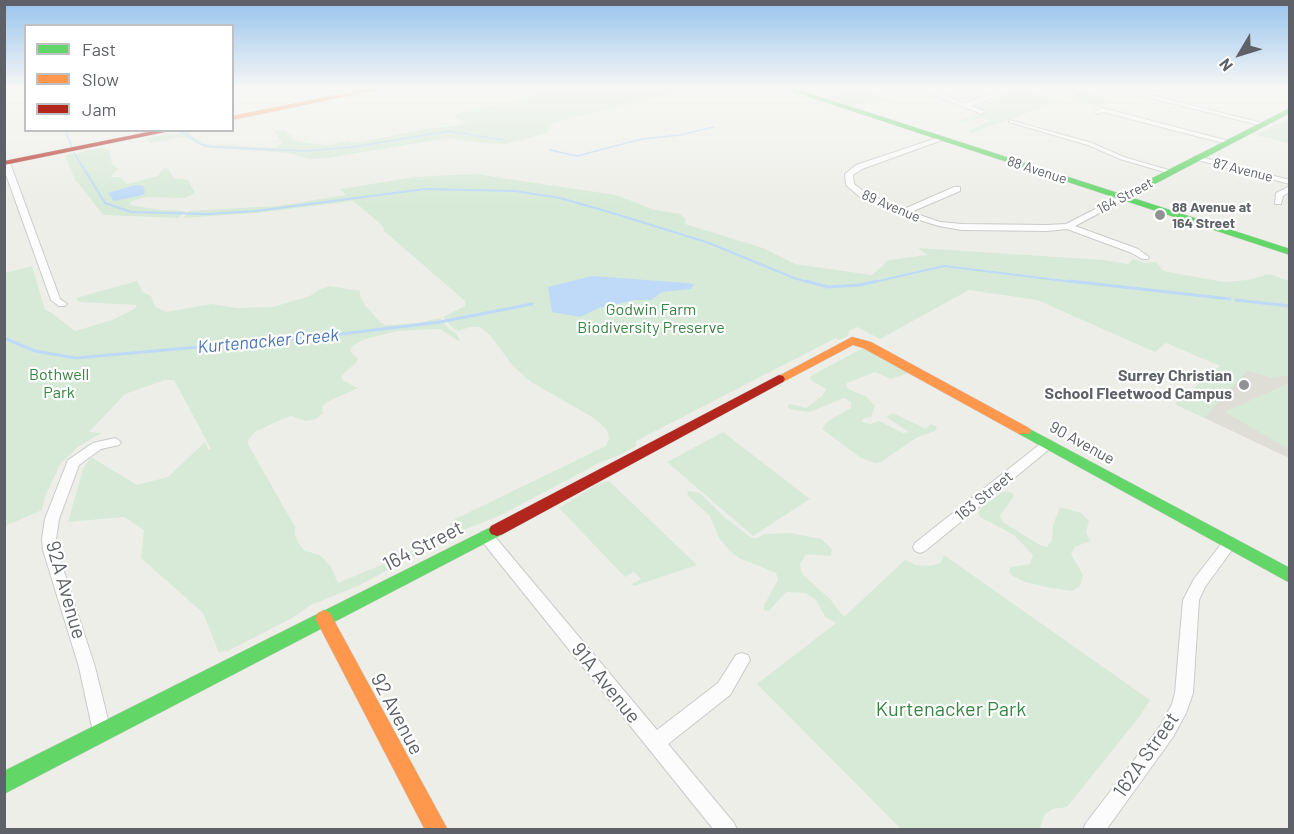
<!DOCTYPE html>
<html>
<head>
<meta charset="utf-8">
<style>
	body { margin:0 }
	#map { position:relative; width:1294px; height:834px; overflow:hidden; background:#eeeee9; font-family:Barlow,sans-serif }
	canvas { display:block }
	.frame { position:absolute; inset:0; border:6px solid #5e6167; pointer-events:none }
	.legend { position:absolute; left:24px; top:24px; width:210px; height:108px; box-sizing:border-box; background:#fff; border:2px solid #bfc0c2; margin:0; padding:8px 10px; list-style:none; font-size:18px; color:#5e6167 }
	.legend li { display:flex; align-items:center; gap:12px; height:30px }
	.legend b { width:30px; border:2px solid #bfc0c2 }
	.north { position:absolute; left:1210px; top:24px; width:60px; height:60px; -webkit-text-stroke:4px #fff; paint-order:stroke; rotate:232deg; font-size:16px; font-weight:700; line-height:24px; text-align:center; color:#5e6167 }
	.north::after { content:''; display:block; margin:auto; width:21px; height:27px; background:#5e6167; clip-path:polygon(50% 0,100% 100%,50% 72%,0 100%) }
</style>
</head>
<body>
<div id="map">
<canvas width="1294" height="834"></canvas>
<div class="frame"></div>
<ul class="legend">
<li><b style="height:8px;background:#63d668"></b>Fast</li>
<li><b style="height:8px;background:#ff974d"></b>Slow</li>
<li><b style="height:8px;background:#b3261e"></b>Jam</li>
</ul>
<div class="north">N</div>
</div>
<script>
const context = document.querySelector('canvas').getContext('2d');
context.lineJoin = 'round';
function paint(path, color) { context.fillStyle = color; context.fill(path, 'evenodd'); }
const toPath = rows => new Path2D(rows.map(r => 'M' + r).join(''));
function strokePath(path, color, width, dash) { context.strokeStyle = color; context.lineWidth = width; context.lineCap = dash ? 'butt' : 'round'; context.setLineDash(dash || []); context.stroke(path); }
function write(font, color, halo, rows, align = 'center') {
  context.font = font + ' Barlow,sans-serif'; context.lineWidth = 4.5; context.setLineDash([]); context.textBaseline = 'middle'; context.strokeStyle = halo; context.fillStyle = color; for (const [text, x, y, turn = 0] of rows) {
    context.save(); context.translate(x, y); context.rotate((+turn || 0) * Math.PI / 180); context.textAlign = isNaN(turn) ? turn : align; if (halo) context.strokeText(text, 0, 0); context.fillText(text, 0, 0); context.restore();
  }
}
paint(toPath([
	[1289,308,1289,458,1175,404]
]), '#deded7');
paint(toPath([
	[527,88,551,88,563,93,579,88,693,88,553,123,547,133,506,144,482,143,449,138,328,158,309,159,289,153,205,147,184,137,150,143,146,138,192,131,189,134,205,144,275,148,283,143,274,131,285,130,294,140,307,143,328,145,350,141,350,143,361,142,425,129,467,124,453,115,539,95],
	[1061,88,1072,88,1106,98,1102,107,1095,107,1070,97,1078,93],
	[858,89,896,101,871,102,853,107,827,98],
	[1021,91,1060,101,971,133,969,131,991,120,983,118,964,122,955,122,986,111,973,107],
	[1289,118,1289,143,1256,135],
	[103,147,110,152,112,164,118,169,110,177,121,177,127,184,158,176,163,169,167,168,174,178,188,180,195,193,185,198,146,197,132,201,129,205,161,210,185,211,178,218,103,215,79,184,76,182,65,156],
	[475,174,616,195,655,210,680,214,686,219,685,224,763,248,795,264,872,275,889,260,927,255,918,248,1104,260,1128,264,1133,259,1145,263,1156,262,1163,271,1224,282,1248,280,1269,274,1289,281,1289,375,1273,378,1247,371,1204,418,1175,404,1220,366,1166,343,1155,352,1037,300,969,290,880,339,857,327,849,331,848,336,839,340,836,338,636,441,636,446,620,455,601,462,501,515,449,536,447,533,449,526,455,519,606,446,609,438,607,430,594,418,531,382,513,366,490,335,480,327,470,327,458,331,451,326,443,317,465,306,465,301,384,231,383,226,346,195,352,201,257,213,183,218,189,211,277,206,346,195,340,189,416,177],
	[32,266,45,310,52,313,75,331,112,320,136,308,136,305,79,302,76,298,137,281,143,292,151,296,155,307,166,312,212,304,237,308,273,307,310,296,318,290,330,286,360,291,360,296,365,305,381,323,386,325,418,323,440,318,449,329,457,334,460,342,440,329,397,331,362,340,353,346,350,351,358,359,356,363,341,376,344,381,358,388,327,402,322,407,323,413,316,419,306,421,291,416,280,420,255,432,248,440,248,444,295,527,295,534,299,544,304,550,321,556,331,567,338,583,400,557,426,544,431,544,431,547,358,586,311,605,292,618,226,652,225,650,219,653,203,613,141,558,144,530,124,517,68,522,83,469,91,457,137,485,168,477,205,442,209,450,211,449,174,380,165,380,125,394,89,432,102,433,79,446,60,464,45,497,42,510,5,526,5,273],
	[863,348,908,373,891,379,875,372,847,383,846,386,848,389,866,396,875,406,871,417,862,419,862,422,871,424,879,421,903,433,909,432,888,418,887,416,893,413,926,429,930,424,936,426,937,430,916,438,881,462,875,463,861,458,822,429,828,421,851,408,851,402,844,398,810,412,793,410,787,407,790,404,806,408,822,396,826,389,812,381,810,378,811,376],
	[1289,383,1289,449,1225,412],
	[723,432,810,499,753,536,667,462],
	[609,481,697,565,634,586,632,584,641,579,634,572,625,577,559,508,596,485],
	[690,491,700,493,723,516,752,538,757,538,765,534,791,533,821,539,827,544,832,549,831,556,806,554,800,564,802,574,830,599,844,617,905,560,916,565,930,566,940,563,944,555,1150,700,1139,717,1067,807,1053,809,1044,815,1040,829,901,829,757,684,836,623,825,617,816,600,805,593,786,592,769,611,764,610,764,605,778,580,776,573,739,558,730,551,719,538,710,516,688,496,687,492],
	[1004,491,1013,493,1013,498,1000,515,1003,522,1040,545,1047,547,1052,540,1053,525,1060,507,1081,513,1089,521,1086,532,1090,541,1075,547,1071,554,1083,575,1080,586,1072,591,1046,587,1025,582,1011,575,1009,570,1011,567,1030,564,1033,555,1014,535,980,517,978,513,983,505]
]), '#d7ead7');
paint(toPath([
	[135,185,143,186,145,192,143,195,114,201,108,193],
	[592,276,686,283,694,284,691,289,662,292,651,300,635,300,599,308,580,317,552,312,548,287]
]), '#bedaf8');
strokePath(toPath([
	[65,130,72,148],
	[181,131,200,144,211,147,306,151,353,147,449,131,503,140],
	[550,150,577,156,642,139,680,135,714,127],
	[74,153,87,174]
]), '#bedaf8', 1.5);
strokePath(toPath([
	[86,172,105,203,131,212,207,214,256,211,425,189,515,191,560,198,616,214,709,243,794,278,811,283],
	[870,283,944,266,1081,283]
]), '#bedaf8', 2);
strokePath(toPath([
	[806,281,828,287,860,285,877,281],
	[1070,281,1230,299],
	[1236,300,1290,306],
	[4,338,35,351,76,358,333,335,440,322,532,304]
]), '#bedaf8', 3);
paint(toPath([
	[4,88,14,88,4,94,4,88]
]), '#bedaf8');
const street = toPath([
	[915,88,924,88,965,103,1010,88,1020,88,970,106,984,111,982,114,915,88],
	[1111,88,1123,88,1266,124,1263,126,1111,88],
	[1102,108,1229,141,1230,142,1227,144,1103,112,1098,114,1095,112,1102,108],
	[1009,120,1092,143,1124,157,1175,172,1171,174,1120,159,1088,145,1009,122,1009,120],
	[940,137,943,139,942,140,862,169,853,175,854,184,866,193,904,209,954,187,960,187,960,191,911,212,940,222,962,224,1047,225,1066,224,1121,196,1125,198,1124,200,1075,226,1138,249,1149,257,1148,259,1142,259,1132,253,1067,229,1047,231,962,230,939,226,900,214,860,197,846,185,845,174,856,165,940,137],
	[1196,156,1290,180,1290,184,1194,159,1194,157,1196,156],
	[4,161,10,163,60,299,67,304,65,306,59,306,51,300,4,169,4,161],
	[1290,186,1290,192,1283,196,1281,204,1275,204,1276,193,1290,186],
	[115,438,121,442,119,445,101,449,79,465,59,519,56,539,57,550,95,667,111,732,108,738,102,741,96,738,93,732,79,667,43,550,42,539,45,519,68,460,93,443,115,438],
	[1048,440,1052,441,1054,444,1052,447,925,551,920,553,915,551,913,547,915,543,1044,441,1048,440],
	[486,531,491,532,657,730,718,683,736,655,742,653,748,655,750,660,730,695,668,744,734,823,737,830,714,830,481,540,479,536,481,532,486,531],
	[1230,537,1235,539,1237,543,1205,587,1199,600,1193,693,1186,713,1173,737,1106,830,1083,830,1086,823,1161,725,1172,704,1175,693,1183,600,1194,579,1225,539,1230,537]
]);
const fast = toPath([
	[782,88,793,88,1121,194,1290,108,1290,113,1130,197,1290,249,1290,255,782,88],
	[1024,426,1290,568,1290,583,1019,434,1017,431,1019,428,1024,426],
	[497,524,503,526,505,530,503,534,4,794,4,771,497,524]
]);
const slow = toPath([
	[371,88,386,88,232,120,232,116,371,88],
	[852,337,871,342,1029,428,1031,431,1029,434,1019,434,863,348,853,345,783,382,775,382,773,379,852,337],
	[324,610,330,613,448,830,425,830,315,618,318,613,324,610]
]);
const jam = toPath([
	[158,130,175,130,4,165,4,161,158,130],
	[779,375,783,376,785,379,783,382,503,534,497,536,491,534,489,530,491,526,779,375]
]);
strokePath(street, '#cacaca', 2);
strokePath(fast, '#cbcbcb', 1);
strokePath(slow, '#cbcbcb', 1);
strokePath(jam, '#cbcbcb', 1);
paint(street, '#fcfcfc');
paint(fast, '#63d668');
paint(slow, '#ff974d');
paint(jam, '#b3261e');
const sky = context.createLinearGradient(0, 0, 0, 205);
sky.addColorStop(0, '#97c3ee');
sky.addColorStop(0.43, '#f7f7f5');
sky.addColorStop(1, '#f7f7f500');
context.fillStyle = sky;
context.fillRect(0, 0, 1294, 205);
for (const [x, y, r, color] of [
	[1160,215,6,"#909294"],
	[1244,385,6,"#909294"]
]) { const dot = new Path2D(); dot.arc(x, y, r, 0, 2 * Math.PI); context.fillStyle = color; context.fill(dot); strokePath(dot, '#fff', 2); }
write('14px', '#5e6167', '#fff', [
	["88 Avenue",1037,170,18],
	["87 Avenue",1243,170,14],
	["164 Street",1125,196,-28],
	["89 Avenue",891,206,23]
]);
write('bold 14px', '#5e6167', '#fff', [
	["88 Avenue at",1172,207],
	["164 Street",1172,223]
], 'left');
write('16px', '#368641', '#fff', [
	["Godwin Farm",651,310],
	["Biodiversity Preserve",651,328],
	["Bothwell",59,375],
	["Park",59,393]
]);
write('bold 16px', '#5e6167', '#fff', [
	["Surrey Christian",1232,376],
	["School Fleetwood Campus",1232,394]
], 'right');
write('16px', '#5e6167', '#fff', [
	["90 Avenue",1082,443,29],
	["163 Street",984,496,-39]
]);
write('italic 18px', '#4774bb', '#fff', [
	["Kurtenacker Creek",268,341,-5]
]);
write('20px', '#5e6167', '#fff', [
	["164 Street",423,546,-27],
	["92A Avenue",66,590,74],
	["91A Avenue",606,683,51],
	["92 Avenue",397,714,62],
	["162A Street",1146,755,-55]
]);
write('20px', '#368641', '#fff', [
	["Kurtenacker Park",951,709]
]);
</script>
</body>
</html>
